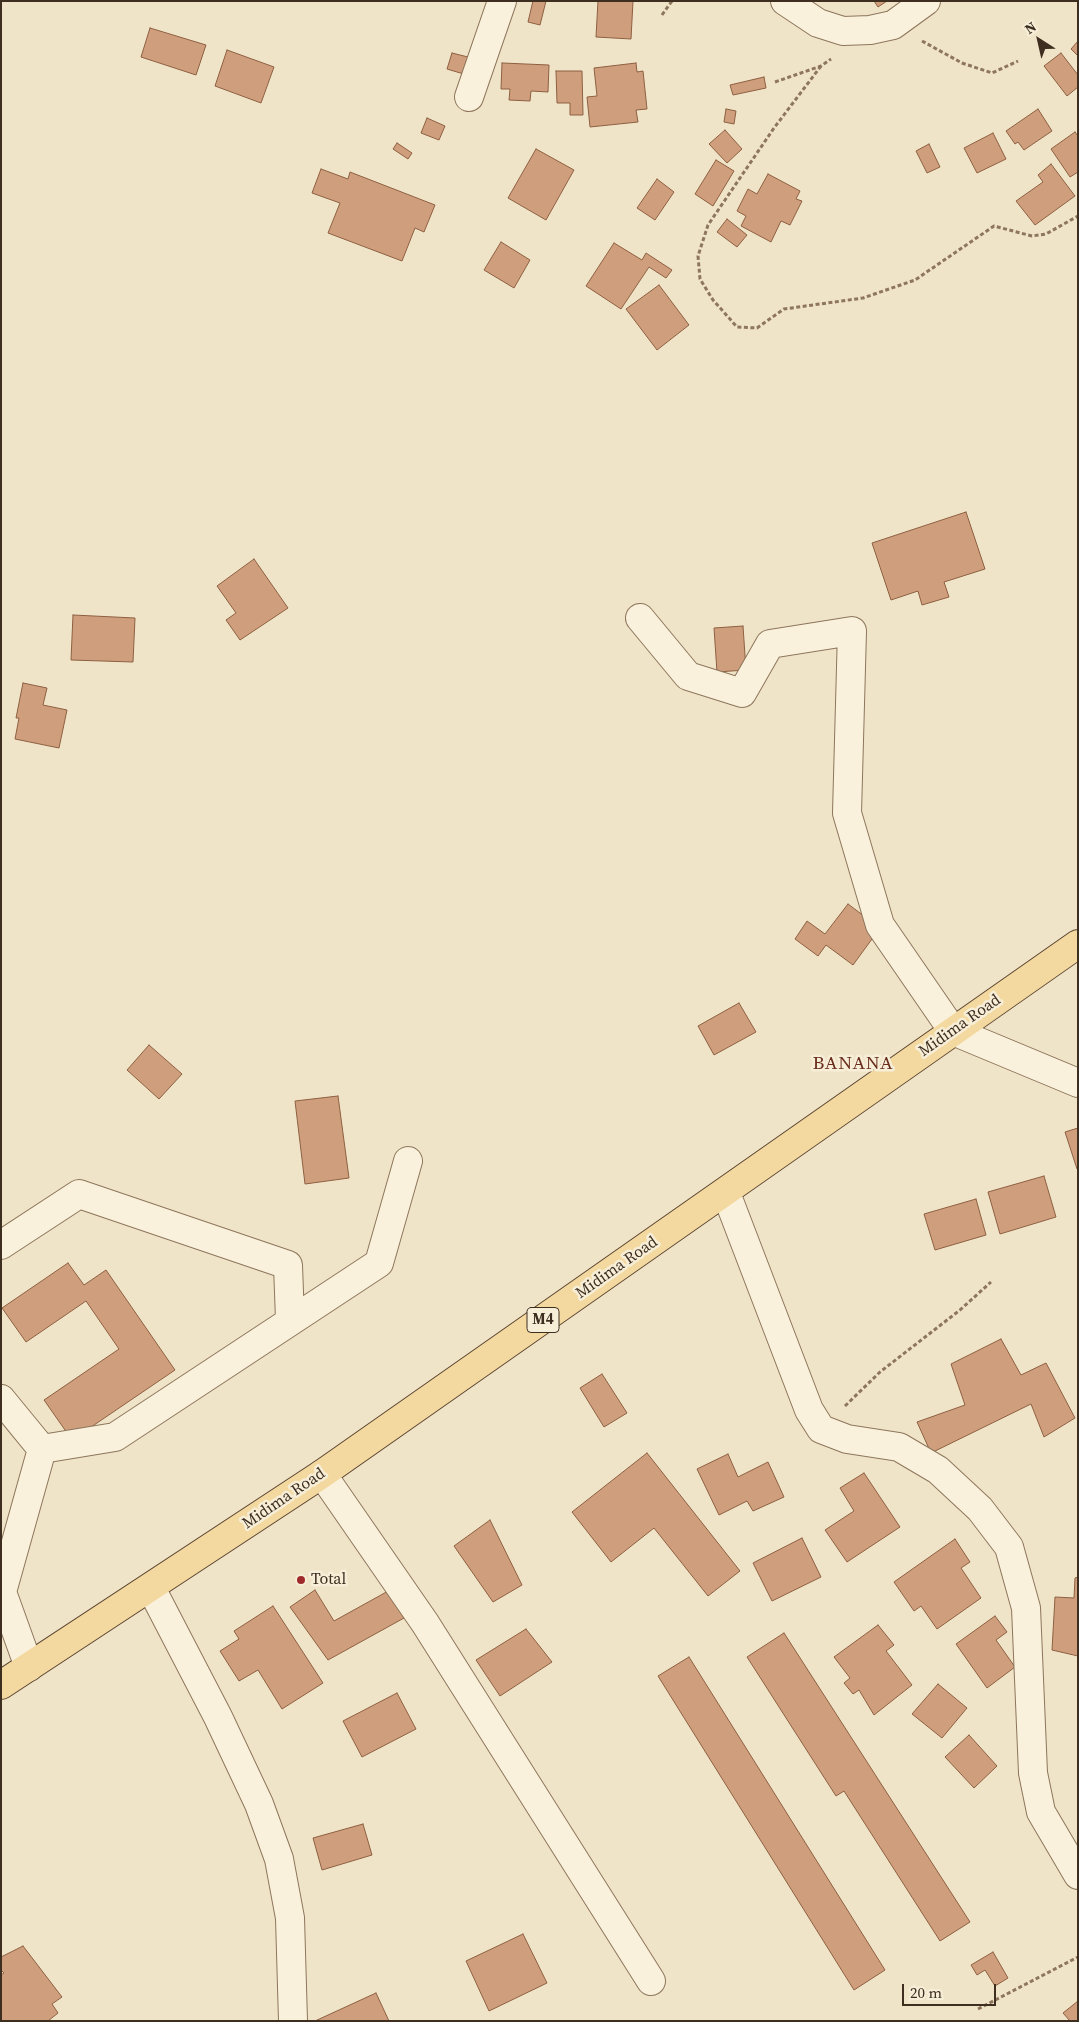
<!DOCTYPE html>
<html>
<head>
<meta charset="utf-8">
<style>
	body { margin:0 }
	#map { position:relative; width:1079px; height:2022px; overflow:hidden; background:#f0e4c8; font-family:"Source Serif 4",serif }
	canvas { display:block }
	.frame { position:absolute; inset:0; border:2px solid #3d2e20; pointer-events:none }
	.north { position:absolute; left:1014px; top:15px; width:50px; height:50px; -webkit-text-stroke:4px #f7eed8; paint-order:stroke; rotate:325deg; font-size:14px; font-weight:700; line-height:20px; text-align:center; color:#3d2e20 }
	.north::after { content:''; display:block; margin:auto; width:18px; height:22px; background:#3d2e20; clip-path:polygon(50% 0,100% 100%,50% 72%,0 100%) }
	.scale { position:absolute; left:902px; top:1984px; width:94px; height:22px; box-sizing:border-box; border:2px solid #3d2e20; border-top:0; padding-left:6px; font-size:15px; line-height:18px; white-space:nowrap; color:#3d2e20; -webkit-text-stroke:4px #f7eed8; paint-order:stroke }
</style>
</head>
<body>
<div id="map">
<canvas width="1079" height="2022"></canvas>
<div class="frame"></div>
<div class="north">N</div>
<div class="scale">20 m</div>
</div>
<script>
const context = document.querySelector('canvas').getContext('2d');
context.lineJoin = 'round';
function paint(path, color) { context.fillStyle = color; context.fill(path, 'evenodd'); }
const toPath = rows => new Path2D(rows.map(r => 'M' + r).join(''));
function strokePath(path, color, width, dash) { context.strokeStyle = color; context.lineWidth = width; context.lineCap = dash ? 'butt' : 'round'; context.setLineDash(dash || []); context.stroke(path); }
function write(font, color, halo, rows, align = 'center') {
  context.font = font + ' "Source Serif 4",serif'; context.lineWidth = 5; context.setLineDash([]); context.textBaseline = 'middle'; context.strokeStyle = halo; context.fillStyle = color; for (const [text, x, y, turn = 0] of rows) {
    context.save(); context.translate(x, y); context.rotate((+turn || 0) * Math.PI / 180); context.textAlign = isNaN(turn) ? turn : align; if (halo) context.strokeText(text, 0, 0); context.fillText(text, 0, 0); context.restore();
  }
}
const building = toPath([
	[533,1,546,1,540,25,528,22,533,1],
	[598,1,633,1,631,39,596,37,598,1],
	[874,1,887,1,878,7,874,1],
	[150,28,206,45,196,75,141,57,150,28],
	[1078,41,1078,56,1071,49,1078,41],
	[227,50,274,67,261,103,215,86,227,50],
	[452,53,472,58,467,75,447,69,452,53],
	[1061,53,1078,75,1078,87,1067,96,1044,66,1061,53],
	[502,63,549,65,548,92,531,91,530,101,509,100,510,89,501,89,502,63],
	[636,63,637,72,643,71,647,109,636,110,638,122,590,127,587,97,597,96,594,68,636,63],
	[556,71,582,71,583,115,570,115,570,103,557,103,556,71],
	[764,77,766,88,733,95,730,85,764,77],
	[726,109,736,111,734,124,724,122,726,109],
	[1038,109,1052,131,1024,150,1018,142,1015,144,1006,131,1038,109],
	[427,118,445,126,439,140,421,133,427,118],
	[725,130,742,149,727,163,709,144,725,130],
	[1075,132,1078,136,1078,172,1070,177,1051,149,1075,132],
	[993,133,1006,159,977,173,964,148,993,133],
	[397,143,412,153,408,159,393,149,397,143],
	[929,144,940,167,927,173,916,151,929,144],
	[536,149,574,170,546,220,508,198,536,149],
	[716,160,734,171,713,206,695,194,716,160],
	[1051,164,1075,196,1035,225,1016,201,1043,182,1038,175,1051,164],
	[321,169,348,179,350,172,435,205,424,232,415,228,402,261,328,233,340,203,312,193,321,169],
	[768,174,800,191,796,199,802,201,790,225,781,221,771,242,741,226,746,216,737,211,748,189,757,194,768,174],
	[657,179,674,192,655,220,637,208,657,179],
	[727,219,747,235,737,247,717,232,727,219],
	[501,242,530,260,514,288,484,270,501,242],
	[614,243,642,260,646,253,672,270,666,278,649,267,621,309,586,286,614,243],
	[659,285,689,325,657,350,626,309,659,285],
	[966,512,985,569,944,582,949,597,922,605,918,591,891,600,872,543,966,512],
	[254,559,288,608,240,640,226,620,236,613,217,586,254,559],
	[73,615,135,618,133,662,71,660,73,615],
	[743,626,746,670,717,672,714,628,743,626],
	[23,683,47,688,43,705,67,710,59,748,15,739,19,718,16,718,23,683],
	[848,904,880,928,853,965,826,945,818,956,795,939,807,921,825,934,848,904],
	[739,1003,756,1032,714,1055,698,1026,739,1003],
	[149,1045,182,1074,159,1099,127,1070,149,1045],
	[338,1096,349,1178,305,1184,295,1101,338,1096],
	[1078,1128,1078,1168,1077,1169,1065,1132,1078,1128],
	[1044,1176,1056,1217,1000,1234,988,1192,1044,1176],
	[976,1199,986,1235,935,1250,924,1214,976,1199],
	[68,1263,84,1285,106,1270,175,1370,72,1440,44,1400,119,1349,86,1301,26,1342,2,1308,68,1263],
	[1001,1339,1021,1375,1046,1363,1075,1418,1044,1437,1031,1404,931,1453,917,1422,965,1405,951,1364,1001,1339],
	[602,1374,627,1413,604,1427,580,1388,602,1374],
	[647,1453,740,1571,708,1596,654,1528,611,1562,572,1512,647,1453],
	[728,1454,738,1477,768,1462,784,1497,753,1511,747,1501,719,1515,697,1469,728,1454],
	[864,1473,900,1527,847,1562,825,1530,854,1511,840,1488,864,1473],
	[490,1520,522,1585,493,1602,454,1546,490,1520],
	[802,1538,821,1577,772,1601,753,1563,802,1538],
	[955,1539,970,1562,961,1568,981,1598,937,1629,921,1606,914,1611,894,1582,955,1539],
	[1078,1577,1078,1656,1052,1650,1055,1597,1074,1598,1075,1578,1078,1577],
	[315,1590,334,1621,390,1590,404,1618,328,1660,290,1607,315,1590],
	[273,1606,323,1683,282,1709,258,1670,239,1681,220,1651,239,1639,234,1631,273,1606],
	[995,1616,1007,1632,996,1640,1015,1667,987,1688,956,1644,995,1616],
	[878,1625,894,1645,886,1651,912,1685,874,1715,859,1690,853,1694,844,1683,850,1678,834,1657,878,1625],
	[526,1629,552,1662,500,1696,476,1660,526,1629],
	[784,1633,970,1922,940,1941,844,1791,836,1796,747,1657,784,1633],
	[689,1657,885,1970,854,1990,658,1676,689,1657],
	[938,1684,967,1708,942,1738,912,1714,938,1684],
	[397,1693,416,1729,362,1757,343,1721,397,1693],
	[969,1735,997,1766,974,1788,945,1757,969,1735],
	[363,1824,372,1855,322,1870,313,1838,363,1824],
	[523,1934,547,1983,489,2011,466,1961,523,1934],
	[23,1946,62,1997,52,2004,58,2013,48,2021,1,2021,1,1975,4,1973,1,1970,1,1957,23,1946],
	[993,1952,1008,1978,995,1986,985,1970,977,1975,971,1965,993,1952],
	[376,1993,389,2021,315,2021,376,1993],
	[1078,2001,1078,2021,1070,2021,1063,2013,1078,2001]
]);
paint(building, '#cf9f7d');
strokePath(building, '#8d5f41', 1);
const minor = toPath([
	[785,1,818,23,843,31,870,30,893,25,926,1],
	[469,97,502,1],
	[640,618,688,676,742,693,770,644,852,631,847,813,880,925,953,1031,1078,1083],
	[726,1193,809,1410,821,1429,847,1439,899,1447,938,1470,980,1509,1009,1547,1026,1608,1033,1773,1041,1812,1078,1875],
	[1,1245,79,1194,288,1265,290,1320],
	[1,1399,42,1449],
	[322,1474,425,1623,651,1981],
	[151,1588,218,1717,259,1804,279,1859,290,1918,293,2021],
	[29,1667,2,1592,42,1449,115,1437,379,1263,408,1161]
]);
const major = toPath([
	[1,1685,322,1474,1078,944]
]);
strokePath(minor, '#8d765c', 30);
strokePath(major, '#5b4430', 30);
strokePath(toPath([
	[662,15,672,1],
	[922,41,962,63,992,73,1018,61],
	[821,66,774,128,708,225,698,256,700,279,713,300,737,327,757,328,784,309,863,298,915,280,994,226,1032,236,1046,234,1078,216],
	[775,82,821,66,831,59],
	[845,1406,880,1372,960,1310,991,1282],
	[978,2009,1078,1957]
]), '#8d765c', 3, [4, 2.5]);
strokePath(minor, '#faf1dc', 28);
strokePath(major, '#f3d9a0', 28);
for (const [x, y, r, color] of [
	[301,1580,5,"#9e2a2b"]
]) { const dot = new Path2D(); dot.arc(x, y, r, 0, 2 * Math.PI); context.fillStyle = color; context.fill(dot); strokePath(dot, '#f7eed8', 2); }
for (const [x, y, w] of [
	[543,1320,32]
]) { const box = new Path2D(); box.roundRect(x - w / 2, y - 12.5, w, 25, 4); context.fillStyle = '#f7eed8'; context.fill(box); strokePath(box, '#3d2e20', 1); }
write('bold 15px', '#3d2e20', null, [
	["M4",543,1320]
]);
write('16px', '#3d2e20', '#f7eed8', [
	["Midima Road",960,1026,-35],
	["Midima Road",617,1268,-35],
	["Midima Road",284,1499,-34]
]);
write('16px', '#3d2e20', '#f7eed8', [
	["Total",311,1580]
], 'left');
context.letterSpacing = '1px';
write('19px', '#6b2e1e', '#f7eed8', [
	["BANANA",853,1064]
]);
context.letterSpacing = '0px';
</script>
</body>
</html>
